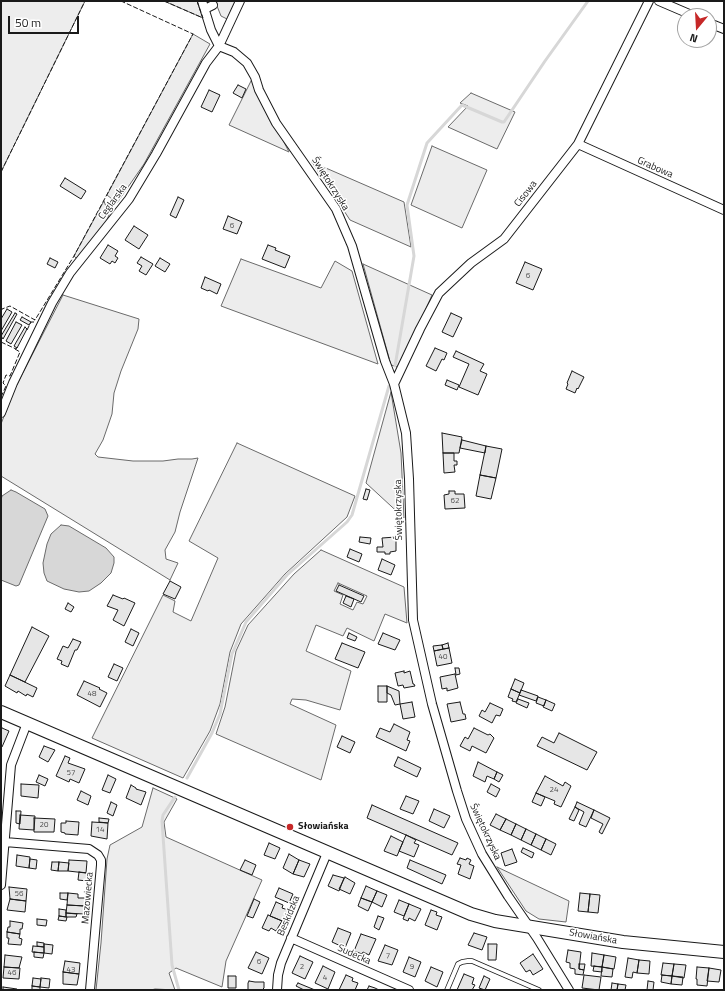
<!DOCTYPE html>
<html>
<head>
<meta charset="utf-8">
<style>
	body { margin:0 }
	#map { position:relative; width:725px; height:991px; overflow:hidden; background:#fff; font-family:"Titillium Web",sans-serif }
	canvas { display:block }
	.frame { position:absolute; inset:0; border:2px solid #1a1a1a; pointer-events:none }
	.north { position:absolute; left:677px; top:8px; width:40px; height:40px; box-sizing:border-box; background:#fff; border:1px solid #a3a3a3; border-radius:50%; rotate:198deg; font-size:11px; font-weight:700; line-height:16px; text-align:center; color:#1a1a1a }
	.north::after { content:''; display:block; margin:auto; width:14px; height:18px; background:#c62828; clip-path:polygon(50% 0,100% 100%,50% 72%,0 100%) }
	.scale { position:absolute; left:8px; top:16px; width:71px; height:18px; box-sizing:border-box; border:2px solid #1a1a1a; border-top:0; padding-left:5px; font-size:12px; line-height:14px; white-space:nowrap; color:#1a1a1a; -webkit-text-stroke:3px #fff; paint-order:stroke }
</style>
</head>
<body>
<div id="map">
<canvas width="725" height="991"></canvas>
<div class="frame"></div>
<div class="north">N</div>
<div class="scale">50 m</div>
</div>
<script>
const context = document.querySelector('canvas').getContext('2d');
context.lineJoin = 'round';
function paint(path, color) { context.fillStyle = color; context.fill(path, 'evenodd'); }
const toPath = rows => new Path2D(rows.map(r => 'M' + r).join(''));
function strokePath(path, color, width, dash) { context.strokeStyle = color; context.lineWidth = width; context.lineCap = dash ? 'butt' : 'round'; context.setLineDash(dash || []); context.stroke(path); }
function write(font, color, halo, rows, align = 'center') {
  context.font = font + ' "Titillium Web",sans-serif'; context.lineWidth = 3; context.setLineDash([]); context.textBaseline = 'middle'; context.strokeStyle = halo; context.fillStyle = color; for (const [text, x, y, turn = 0] of rows) {
    context.save(); context.translate(x, y); context.rotate((+turn || 0) * Math.PI / 180); context.textAlign = isNaN(turn) ? turn : align; if (halo) context.strokeText(text, 0, 0); context.fillText(text, 0, 0); context.restore();
  }
}
const built = toPath([
	[1,1,85,1,1,172,1,1],
	[164,1,197,1,203,18,164,1],
	[215,1,236,1,227,19,221,16,215,1],
	[193,34,210,44,144,164,117,203,107,195,193,34],
	[252,79,289,152,229,125,252,79],
	[471,93,515,112,497,149,448,127,468,106,460,103,471,93],
	[432,146,487,170,462,228,411,205,432,146],
	[312,162,404,202,411,247,350,220,312,162],
	[104,201,109,215,106,222,77,259,74,256,104,201],
	[241,259,321,288,335,261,352,271,378,364,221,306,241,259],
	[363,264,432,295,401,365,398,367,391,365,363,264],
	[63,295,139,319,138,329,121,371,114,393,112,414,103,440,95,454,98,457,133,461,163,461,178,459,192,459,198,458,180,512,175,532,165,550,166,559,178,563,170,580,1,476,1,424,14,390,63,295],
	[391,392,401,453,404,518,366,483,391,392],
	[237,443,355,496,347,517,285,574,241,624,230,652,220,704,210,731,183,778,92,738,163,595,175,601,173,612,191,621,218,558,189,541,237,443],
	[321,550,404,587,407,623,385,614,374,641,347,628,343,636,316,625,306,651,351,671,340,710,306,700,292,699,290,704,336,725,321,780,216,734,225,707,236,651,248,625,294,574,321,550],
	[338,583,367,596,363,604,357,602,353,610,340,604,343,595,334,591,338,583],
	[153,788,177,799,164,822,166,837,262,880,226,961,222,987,176,968,169,973,175,990,155,989,151,990,96,990,101,943,107,859,110,845,142,827,153,788],
	[497,867,569,901,566,922,539,919,526,911,497,867]
]);
paint(built, '#ededed');
strokePath(built, '#6a6a6a', 1);
const water = toPath([
	[11,490,16,492,45,509,48,516,19,585,16,586,1,580,1,500,2,496,11,490],
	[61,525,69,526,106,548,114,557,114,563,111,573,101,583,89,591,79,592,64,589,47,581,44,573,43,563,47,544,51,534,61,525]
]);
paint(water, '#d7d7d7');
strokePath(water, '#6a6a6a', 1);
strokePath(toPath([
	[395,366,414,256,407,205,427,143,462,105,502,122,504,122,545,61,588,1],
	[187,778,212,733,220,714,232,654,246,622,287,575,347,522,352,515,389,386],
	[175,797,163,815,162,821,172,965,179,990]
]), '#d7d7d7', 3);
const building = toPath([
	[238,85,246,89,242,98,233,93,238,85],
	[209,90,220,95,212,112,201,107,209,90],
	[65,178,86,191,81,199,60,186,65,178],
	[178,197,184,200,176,218,170,215,178,197],
	[228,216,242,222,237,234,223,229,228,216],
	[134,226,148,235,139,249,125,240,134,226],
	[108,245,118,251,115,256,118,258,115,263,112,261,110,264,100,258,108,245],
	[268,245,276,248,275,250,290,256,285,268,262,259,268,245],
	[141,257,153,264,146,275,139,271,142,266,137,263,141,257],
	[50,258,58,262,55,268,47,264,50,258],
	[160,258,170,264,165,272,155,266,160,258],
	[525,262,542,269,533,290,516,283,525,262],
	[205,277,221,284,217,294,209,290,208,291,201,288,205,277],
	[7,309,12,312,1,331,1,319,7,309],
	[15,313,17,314,3,339,1,336,15,313],
	[451,313,462,318,453,337,442,332,451,313],
	[22,317,31,322,29,325,20,320,22,317],
	[16,322,22,325,11,344,6,341,16,322],
	[25,327,27,329,17,348,14,346,25,327],
	[435,348,447,353,444,360,442,359,436,371,426,366,435,348],
	[456,351,484,364,480,371,487,374,478,395,459,387,469,364,453,357,456,351],
	[572,371,584,377,578,389,577,388,575,393,566,389,568,384,567,383,572,371],
	[447,380,459,385,457,390,445,385,447,380],
	[442,433,462,437,459,453,443,453,442,433],
	[462,440,486,446,485,453,460,448,462,440],
	[486,446,502,449,496,478,480,475,486,446],
	[443,453,454,453,454,461,457,461,457,465,454,465,455,472,444,473,443,453],
	[480,475,496,478,491,499,476,496,480,475],
	[366,489,370,490,367,500,363,499,366,489],
	[449,491,455,491,455,494,464,494,465,508,445,509,444,495,449,494,449,491],
	[360,537,371,538,370,544,359,542,360,537],
	[396,537,396,551,390,552,390,554,385,554,385,552,377,552,377,547,383,547,382,538,396,537],
	[350,549,362,554,359,562,347,557,350,549],
	[382,559,395,565,391,575,378,570,382,559],
	[170,581,181,587,175,599,163,594,170,581],
	[339,585,364,596,361,602,336,591,339,585],
	[113,595,123,599,124,598,135,603,124,626,113,620,118,610,107,606,113,595],
	[346,596,354,599,351,607,343,603,346,596],
	[68,603,74,607,71,612,65,609,68,603],
	[32,627,49,636,25,682,10,675,32,627],
	[131,629,139,633,133,646,125,642,131,629],
	[349,633,357,637,355,641,347,638,349,633],
	[383,633,400,640,395,650,378,644,383,633],
	[73,639,81,642,77,650,75,650,68,667,61,664,62,661,57,659,63,646,68,648,73,639],
	[342,643,365,652,358,668,335,659,342,643],
	[448,643,449,648,443,649,442,645,448,643],
	[442,645,443,649,434,651,433,646,442,645],
	[449,648,452,663,437,666,434,651,449,648],
	[114,664,123,668,117,681,108,677,114,664],
	[455,668,459,668,460,674,456,675,455,668],
	[404,671,404,673,410,671,413,684,414,684,415,686,404,688,403,685,398,686,395,673,404,671],
	[455,674,458,688,447,691,447,688,442,689,440,677,455,674],
	[10,675,37,688,33,697,27,694,26,696,18,691,17,693,5,686,10,675],
	[515,679,524,683,520,693,511,689,515,679],
	[84,681,100,688,99,689,107,693,100,707,77,695,84,681],
	[378,686,387,686,387,702,378,702,378,686],
	[387,686,399,691,400,704,395,705,391,695,387,693,387,686],
	[511,689,520,693,516,702,512,701,513,699,508,697,511,689],
	[521,690,538,696,536,701,519,695,521,690],
	[538,697,546,700,544,706,536,703,538,697],
	[518,699,529,703,527,708,516,703,518,699],
	[546,700,555,704,552,711,543,707,546,700],
	[412,702,415,717,403,719,400,704,412,702],
	[460,702,463,714,465,714,466,719,451,722,447,704,460,702],
	[490,703,503,709,500,716,496,715,492,723,479,716,482,710,485,712,490,703],
	[394,724,410,732,407,740,410,741,406,751,376,737,380,728,390,732,394,724],
	[2,728,9,731,2,747,1,746,1,729,2,728],
	[474,728,488,735,490,734,494,738,486,753,472,746,470,751,460,746,465,737,468,739,474,728],
	[559,733,597,752,587,770,537,746,542,737,554,743,559,733],
	[342,736,355,742,350,753,337,747,342,736],
	[44,746,55,750,48,762,39,757,44,746],
	[65,756,70,758,68,763,85,769,79,783,70,779,69,782,56,776,65,756],
	[398,757,421,768,417,777,394,766,398,757],
	[478,762,497,772,494,779,487,776,485,782,473,776,478,762],
	[497,772,503,775,499,782,494,779,497,772],
	[39,775,48,779,45,786,36,782,39,775],
	[108,775,116,779,110,793,102,790,108,775],
	[545,776,563,786,565,782,571,786,561,807,554,804,555,801,536,793,545,776],
	[21,784,39,785,38,798,21,796,21,784],
	[491,784,500,789,496,797,487,792,491,784],
	[131,785,136,788,136,789,146,792,141,805,126,798,131,785],
	[81,791,91,796,88,805,77,800,81,791],
	[536,793,545,797,541,806,532,802,536,793],
	[406,796,419,801,413,814,400,809,406,796],
	[111,802,117,805,113,816,107,813,111,802],
	[577,802,594,810,586,827,579,824,584,812,575,807,577,802],
	[372,805,458,843,452,855,367,818,372,805],
	[575,807,579,810,574,821,569,819,575,807],
	[434,809,450,816,444,828,429,821,434,809],
	[594,810,610,818,602,834,599,832,603,824,591,818,594,810],
	[16,811,21,811,20,824,16,823,16,811],
	[496,814,506,819,500,830,490,825,496,814],
	[20,815,35,816,34,830,19,829,20,815],
	[34,818,55,819,54,832,34,832,34,818],
	[99,818,109,819,108,823,99,822,99,818],
	[506,819,516,824,511,835,500,830,506,819],
	[66,821,79,822,78,835,65,834,65,833,61,832,61,823,66,823,66,821],
	[92,822,108,823,107,839,91,836,92,822],
	[516,824,526,829,521,840,511,835,516,824],
	[526,829,536,834,531,845,521,840,526,829],
	[536,834,546,839,541,850,531,845,536,834],
	[406,835,416,840,414,843,419,845,414,857,399,851,406,835],
	[391,836,403,842,397,856,384,851,391,836],
	[546,839,556,844,551,855,541,850,546,839],
	[269,843,280,848,275,859,264,855,269,843],
	[523,848,534,853,532,858,521,852,523,848],
	[512,849,517,862,505,866,501,853,512,849],
	[289,854,299,860,293,874,283,868,289,854],
	[17,855,30,857,29,868,16,866,17,855],
	[460,858,466,860,467,858,471,860,469,864,474,866,470,879,458,874,461,865,457,864,460,858],
	[30,859,37,860,36,869,29,868,30,859],
	[69,860,87,861,86,873,68,871,69,860],
	[245,860,256,865,252,875,240,870,245,860],
	[299,860,310,864,304,877,293,874,299,860],
	[410,860,446,875,442,884,407,868,410,860],
	[52,862,59,862,58,871,51,870,52,862],
	[59,862,69,863,68,871,58,871,59,862],
	[79,872,88,873,87,881,78,880,79,872],
	[333,875,344,878,339,891,328,886,333,875],
	[345,877,355,883,350,894,339,889,345,877],
	[366,886,377,891,372,902,361,898,366,886],
	[9,887,27,889,26,901,10,899,9,887],
	[279,888,293,894,289,903,275,897,279,888],
	[377,891,387,895,382,907,372,902,377,891],
	[60,893,68,893,67,900,60,899,60,893],
	[68,893,78,894,78,898,86,898,85,906,67,905,68,893],
	[580,893,590,894,588,912,578,911,580,893],
	[590,894,600,895,598,913,588,912,590,894],
	[361,898,372,902,368,911,358,906,361,898],
	[10,899,26,901,25,912,7,910,10,899],
	[254,899,260,902,253,918,247,916,254,899],
	[399,900,409,904,404,916,394,912,399,900],
	[276,902,283,905,282,908,288,910,285,922,270,916,276,902],
	[409,904,421,909,415,921,409,918,408,921,403,919,409,904],
	[67,905,85,906,84,914,66,913,67,905],
	[59,909,66,910,66,917,59,916,59,909],
	[431,910,437,912,436,915,442,917,437,930,425,925,431,910],
	[66,913,77,914,76,917,66,917,66,913],
	[268,915,282,921,276,931,271,928,269,931,262,928,268,915],
	[59,916,67,917,66,921,58,920,59,916],
	[378,916,384,918,379,930,374,927,378,916],
	[37,919,47,920,46,926,37,925,37,919],
	[10,921,23,923,22,929,20,929,20,934,7,932,8,927,10,927,10,921],
	[338,928,351,933,345,948,332,942,338,928],
	[7,932,20,934,19,938,22,939,21,945,8,944,9,938,7,938,7,932],
	[474,933,487,937,482,950,468,945,474,933],
	[361,934,376,939,369,955,363,952,362,954,354,951,361,934],
	[37,942,44,943,44,947,37,946,37,942],
	[44,944,53,945,52,954,44,953,44,944],
	[488,944,497,944,496,960,488,960,488,944],
	[385,945,398,950,392,965,378,961,385,945],
	[33,946,44,947,44,953,32,952,33,946],
	[568,950,581,952,579,969,584,970,583,975,575,974,575,969,570,968,570,963,566,962,568,950],
	[34,952,44,953,43,958,34,957,34,952],
	[256,952,269,958,262,974,248,968,256,952],
	[592,953,604,955,602,967,591,966,592,953],
	[533,954,543,969,533,975,530,970,526,972,520,963,533,954],
	[5,955,22,957,19,968,4,967,5,955],
	[604,955,616,957,614,969,602,967,604,955],
	[300,956,313,962,305,979,292,973,300,956],
	[409,957,421,962,415,977,403,972,409,957],
	[628,958,639,960,637,973,633,972,632,978,625,977,628,958],
	[639,960,650,961,649,974,637,973,639,960],
	[65,961,80,963,79,974,63,972,65,961],
	[663,963,674,964,672,976,661,975,663,963],
	[579,964,585,964,584,970,579,969,579,964],
	[674,964,686,965,684,978,672,976,674,964],
	[323,966,335,972,328,989,315,983,323,966],
	[594,966,602,967,602,972,593,971,594,966],
	[4,967,20,968,19,979,3,978,4,967],
	[431,967,443,972,437,987,425,981,431,967],
	[602,967,613,969,612,977,601,976,602,967],
	[697,967,709,968,707,986,697,985,697,979,696,979,697,967],
	[709,968,721,970,719,982,707,981,709,968],
	[63,972,79,974,77,985,63,984,63,972],
	[464,974,474,978,472,984,475,985,472,990,457,990,464,974],
	[346,975,353,978,352,981,358,983,355,990,339,990,346,975],
	[584,975,601,977,599,990,582,988,584,975],
	[662,975,672,976,671,984,661,982,662,975],
	[228,976,236,976,236,988,228,988,228,976],
	[484,976,490,979,485,990,479,988,484,976],
	[672,976,683,977,682,985,671,984,672,976],
	[33,978,41,979,40,987,32,986,33,978],
	[41,978,50,979,49,988,40,987,41,978],
	[249,981,255,982,264,982,264,988,262,990,248,990,248,983,249,981],
	[648,981,654,982,653,990,647,990,648,981],
	[298,983,315,990,304,990,296,986,298,983],
	[612,983,618,984,617,990,611,990,612,983],
	[618,984,626,985,625,990,617,990,618,984],
	[32,986,40,987,40,990,32,990,32,986],
	[369,986,375,988,379,990,367,990,369,986],
	[3,987,17,989,17,990,3,990,3,987]
]);
paint(building, '#e6e6e6');
strokePath(building, '#1a1a1a', 1);
const lane = toPath([
	[447,990,458,964,462,962,468,961,472,961,539,990]
]);
const street = toPath([
	[202,1,211,30,219,46,234,52,247,63,255,77,259,90,276,123,336,209,352,246,385,361,394,384,406,433,409,479,413,620,432,704,457,791,466,819,482,854,508,896,537,938,569,990],
	[659,1,694,16],
	[205,9,213,5],
	[709,23,724,29],
	[578,144,724,210],
	[394,384,420,329,439,293,471,263,504,239,578,144,649,1],
	[1,413,13,383,52,303,70,273,129,199,156,154,206,63,219,46,240,1],
	[5,842,89,849,98,855,101,860,101,865,90,990],
	[1,885,11,765,27,723],
	[291,938,409,990],
	[277,990,278,975,281,963,327,853]
]);
const secondary = toPath([
	[1,712,471,914,495,921,623,942,724,952]
]);
strokePath(lane, '#1a1a1a', 5.5);
strokePath(street, '#1a1a1a', 10);
strokePath(secondary, '#1a1a1a', 14);
strokePath(lane, '#fff', 4);
strokePath(street, '#fff', 8);
strokePath(secondary, '#fff', 12);
strokePath(toPath([
	[164,1,203,18],
	[197,1,203,18],
	[1,172,85,1],
	[1,311,2,309,10,306,35,320,74,256,193,34,121,1],
	[27,330,31,322,34,322,35,320,34,319],
	[1,342,16,349,18,346],
	[1,397,6,386,3,383,6,375,10,376,20,352,15,349]
]), '#1a1a1a', 1, [5, 2]);
for (const [x, y, r, color] of [
	[290,827,4,"#c62828"]
]) { const dot = new Path2D(); dot.arc(x, y, r, 0, 2 * Math.PI); context.fillStyle = color; context.fill(dot); strokePath(dot, '#fff', 1.5); }
write('8px', '#4d4d4d', null, [
	["6",232,226],
	["6",528,276],
	["62",455,501],
	["40",443,657],
	["48",92,694],
	["57",71,773],
	["24",554,790],
	["20",44,825],
	["14",100,830],
	["56",19,894],
	["7",388,956],
	["6",259,962],
	["2",302,967],
	["9",412,967],
	["43",71,970],
	["46",12,973],
	["4",325,978]
]);
write('10px', '#1a1a1a', '#fff', [
	["Grabowa",655,168,24],
	["Świętokrzyska",330,184,58],
	["Cisowa",526,194,-52],
	["Ceglarska",113,202,-54],
	["Świętokrzyska",399,510,-91],
	["Świętokrzyska",485,832,65],
	["Mazowiecka",88,898,-85],
	["Beskidzka",289,916,-67],
	["Słowiańska",593,937,10],
	["Sudecka",354,955,24]
]);
write('bold 10px', '#1a1a1a', '#fff', [
	["Słowiańska",298,827]
], 'left');
</script>
</body>
</html>
